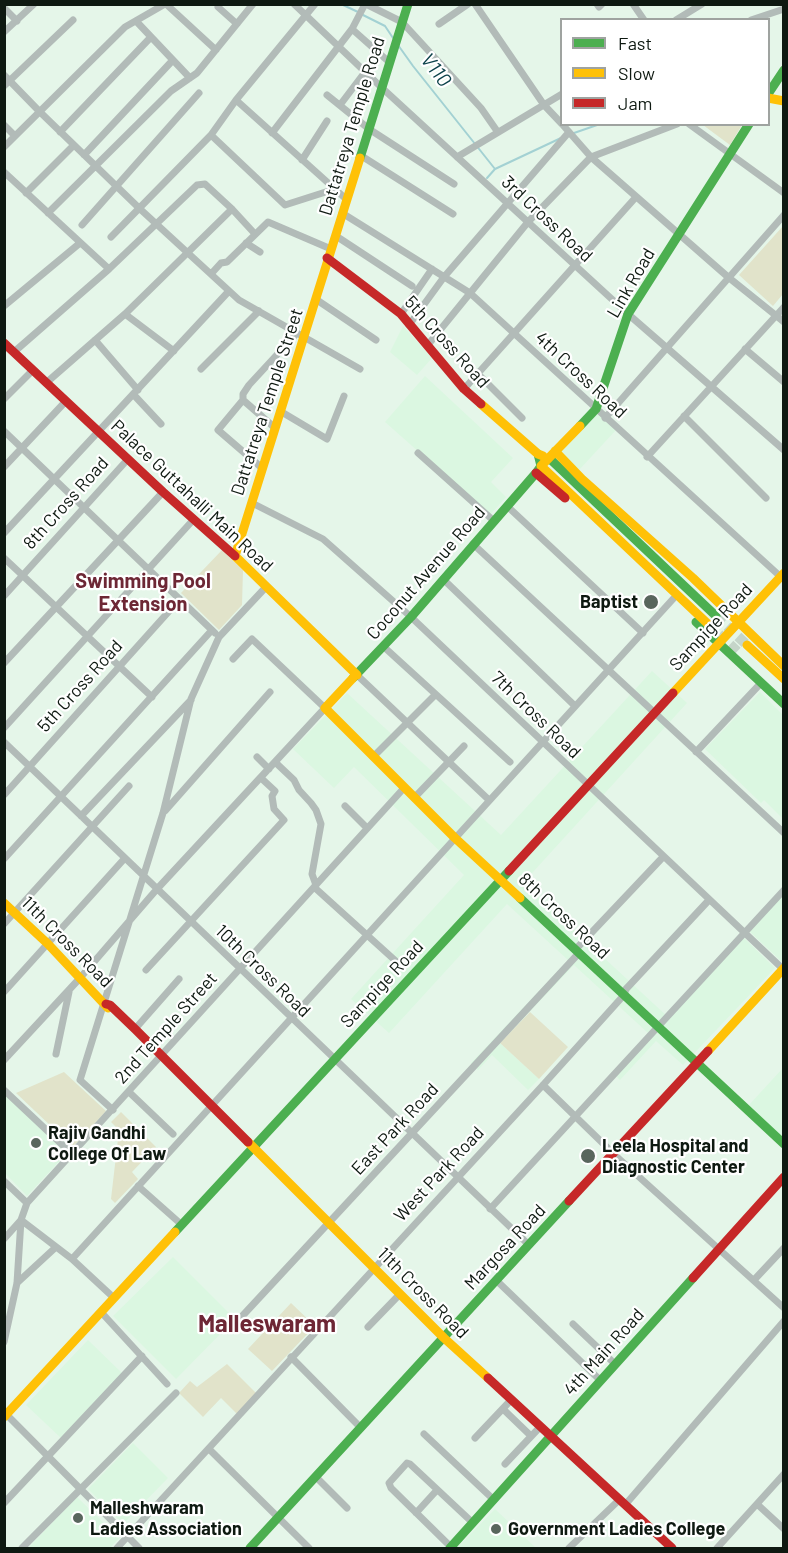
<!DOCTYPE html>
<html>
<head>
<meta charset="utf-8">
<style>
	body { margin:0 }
	#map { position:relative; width:788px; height:1553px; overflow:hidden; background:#e5f6e9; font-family:Barlow,sans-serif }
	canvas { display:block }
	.frame { position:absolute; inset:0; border:6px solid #0e1911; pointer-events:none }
	.legend { position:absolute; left:560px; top:18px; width:210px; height:108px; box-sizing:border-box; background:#fff; border:2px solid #9fa3a0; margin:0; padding:8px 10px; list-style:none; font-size:18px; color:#0e1911 }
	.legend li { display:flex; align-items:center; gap:12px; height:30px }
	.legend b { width:30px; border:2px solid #9fa3a0 }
</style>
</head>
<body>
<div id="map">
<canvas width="788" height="1553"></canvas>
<div class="frame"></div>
<ul class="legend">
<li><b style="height:8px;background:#4caf50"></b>Fast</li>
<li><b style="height:8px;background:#ffc107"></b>Slow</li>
<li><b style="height:8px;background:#c62828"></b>Jam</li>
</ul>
</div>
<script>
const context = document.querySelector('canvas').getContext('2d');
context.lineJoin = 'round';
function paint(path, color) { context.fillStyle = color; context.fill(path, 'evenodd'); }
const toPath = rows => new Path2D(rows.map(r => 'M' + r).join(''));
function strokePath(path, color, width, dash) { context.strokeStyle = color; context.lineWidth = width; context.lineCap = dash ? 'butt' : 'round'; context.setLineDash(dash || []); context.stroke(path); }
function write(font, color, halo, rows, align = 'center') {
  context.font = font + ' Barlow,sans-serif'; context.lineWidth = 4.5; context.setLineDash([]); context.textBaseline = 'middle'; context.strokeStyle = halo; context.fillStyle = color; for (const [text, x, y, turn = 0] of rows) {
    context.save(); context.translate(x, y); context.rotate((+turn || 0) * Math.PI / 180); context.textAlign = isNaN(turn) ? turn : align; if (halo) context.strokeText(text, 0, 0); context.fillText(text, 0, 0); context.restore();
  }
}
paint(toPath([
	[403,326,432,358,417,375,390,352],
	[425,376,513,458,491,482,506,497,490,515,385,422],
	[597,412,616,430,579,470,560,452],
	[652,671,687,703,523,883,668,1017,743,937,775,968,683,1065,656,1041,620,1080,613,1073,648,1033,574,965,500,1043,539,1079,528,1090,492,1055,478,1070,471,1063,568,960,507,904,389,1033,351,999,464,875,354,767,334,788,293,749,347,693,501,835],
	[760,692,783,715,783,819,764,800,761,803,705,749],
	[783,895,783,959,781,961,749,931],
	[783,1068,783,1139,748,1106],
	[7,1095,67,1153,27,1196,5,1173,4,1098],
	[173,1257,235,1319,176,1379,113,1316],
	[88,1340,123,1374,61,1438,26,1405],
	[133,1443,168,1478,123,1524,88,1489],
	[77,1497,119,1538,110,1548,28,1548],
	[495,1509,536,1548,457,1548]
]), '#dbf7e1');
paint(toPath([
	[703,125,742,125,730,145],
	[783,226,783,294,773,306,739,275],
	[222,550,243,570,242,605,219,630,181,593],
	[530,1012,568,1047,539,1079,500,1043],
	[64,1072,106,1111,73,1147,16,1093],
	[121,1112,156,1147,132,1172,138,1179,115,1203,111,1199,119,1130,111,1122],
	[291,1303,315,1326,272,1371,248,1349],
	[227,1364,256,1393,237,1414,221,1398,203,1417,179,1393,190,1381,197,1387]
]), '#e1e3ca');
strokePath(toPath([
	[341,4,358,12],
	[363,15,385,26,393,38],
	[398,45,413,66,495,169],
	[574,133,600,124],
	[487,178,495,169,561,138]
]), '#a3d1d3', 2);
strokePath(toPath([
	[716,616,747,645],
	[708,624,739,653]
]), '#c5d5c9', 10, [10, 5]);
strokePath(toPath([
	[166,4,216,50],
	[294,4,381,87,628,314,784,450],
	[365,4,352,29,389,62],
	[366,4,402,22,481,108,497,131],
	[475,4,544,105,562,124],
	[597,4,599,7,602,4],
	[633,4,644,20],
	[218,7,237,24],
	[4,8,17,21],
	[676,20,702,4],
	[751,20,784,9],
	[136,21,190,78],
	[439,24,468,4],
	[4,32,34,4],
	[4,75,40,112,139,208,239,300,360,369],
	[4,86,73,20],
	[327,95,369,129,454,184],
	[236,100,346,199],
	[340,105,365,72],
	[562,124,591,157,728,277,784,322],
	[689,124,784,193],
	[4,125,15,136],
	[60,132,151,37],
	[272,133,352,29],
	[211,135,285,205,335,189],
	[4,147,125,27,165,4],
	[84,155,173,60],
	[360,155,453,214],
	[457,157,562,94],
	[302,160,327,121],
	[4,172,109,269],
	[26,193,74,145],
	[48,213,171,91,197,73,253,4],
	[342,213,470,293,782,578],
	[82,225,199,93],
	[336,236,412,286],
	[111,237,211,135,236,100,315,4],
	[246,243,260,252],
	[211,274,221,263,227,262,268,222,331,249],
	[317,300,376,340],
	[4,306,80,243],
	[125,314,174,351],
	[401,314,432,269],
	[409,325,444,277,569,132],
	[95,340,138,390],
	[427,346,528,222,591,157,677,124],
	[745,349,784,382],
	[14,352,109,269,197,185,205,184,232,209,255,234],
	[201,369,259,311],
	[477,373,522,418],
	[46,383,125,314,232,209],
	[464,389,636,197],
	[133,394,161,424],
	[4,399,33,370],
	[243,400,275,428],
	[280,411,327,439,344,396],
	[684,416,766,498],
	[605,418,784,215],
	[4,431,215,633],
	[418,453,494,521],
	[647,457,784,307],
	[4,467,66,401],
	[262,468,218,430,243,400,243,394,249,385,297,333],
	[252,503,323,539,411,617,784,970],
	[507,506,643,633],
	[4,533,229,291],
	[473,544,784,833],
	[4,558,152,697],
	[443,579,575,706],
	[4,596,128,459],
	[384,647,510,762],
	[4,663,163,492],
	[357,675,489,800],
	[4,728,194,519],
	[4,742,529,1245],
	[696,752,761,683],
	[257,757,269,769],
	[373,757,435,695],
	[275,762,294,780,299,790,311,803,316,810,321,824,312,874,316,885],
	[4,795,180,599],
	[414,798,464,746],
	[345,806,367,828],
	[165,811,270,692],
	[81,816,191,700],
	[4,859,212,630],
	[314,887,399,964],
	[4,924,129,786],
	[576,949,663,857],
	[146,970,284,820,274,809,272,796,275,791,261,778],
	[4,992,125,858],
	[135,1029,179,979],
	[56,1054,69,992],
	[4,1060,80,978,157,889,325,708,252,639,233,659],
	[543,1085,617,1157,784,1308],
	[4,1090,72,1154],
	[129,1092,173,1134],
	[113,1110,80,1080,163,813,191,699,219,637,266,587],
	[4,1181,27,1203],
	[138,1186,182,1225],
	[490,1209,784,890],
	[21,1220,72,1259,114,1298],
	[4,1239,21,1220,27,1203,404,788],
	[72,1259,673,599],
	[496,1280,600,1380],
	[754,1280,784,1248],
	[17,1283,56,1247],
	[101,1312,167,1384],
	[573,1324,615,1364],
	[233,1326,579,953],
	[368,1327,400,1294],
	[4,1342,17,1283,21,1220],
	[291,1357,361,1428],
	[503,1409,531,1436],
	[7,1415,139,1548],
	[424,1434,494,1500],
	[475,1438,511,1400],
	[209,1449,309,1548],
	[505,1464,540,1427],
	[316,1477,347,1508],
	[4,1503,142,1356],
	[757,1504,784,1529],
	[625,1505,784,1321],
	[416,1513,437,1490],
	[451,1547,391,1488,389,1483,407,1463,410,1464,473,1523],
	[22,1548,176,1393],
	[117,1548,543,1085,624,995,626,989,709,900],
	[569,1548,619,1500],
	[717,1548,784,1474]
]), '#b2bbb8', 7);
strokePath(toPath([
	[768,94,784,70],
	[360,158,408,4],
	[580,426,596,409,628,314,749,124],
	[549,458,716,616],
	[696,622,784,704],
	[353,678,411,617,536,473,541,466,538,454],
	[520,898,784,1144],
	[175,1232,509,871],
	[250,1548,569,1201],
	[450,1548,693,1278]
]), '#4caf50', 9);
strokePath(toPath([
	[768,98,784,101],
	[481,404,538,454,543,456],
	[580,426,541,466,708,624],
	[555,451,582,479,693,578,784,666],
	[235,556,357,675],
	[235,556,360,158],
	[747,645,784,679],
	[353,678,325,708,455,838,520,898],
	[673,693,784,573],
	[4,903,48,944,108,1008],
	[708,1051,784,968],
	[248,1142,444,1338,488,1378],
	[4,1417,175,1232]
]), '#ffc107', 9);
strokePath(toPath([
	[327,258,401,314,464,389,481,404],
	[4,343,163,492,235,556],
	[536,473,565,498],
	[509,871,673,693],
	[106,1004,110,1005,135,1029,248,1142],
	[569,1201,708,1051],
	[693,1278,784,1177],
	[488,1378,672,1548]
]), '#c62828', 9);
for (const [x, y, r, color] of [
	[651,602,8,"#59665d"],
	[36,1143,6,"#59665d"],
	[588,1156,8,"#59665d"],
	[78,1518,6,"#59665d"],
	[496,1529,6,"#59665d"]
]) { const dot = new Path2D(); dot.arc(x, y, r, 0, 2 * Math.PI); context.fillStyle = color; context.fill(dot); strokePath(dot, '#fff', 2); }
write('18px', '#0e1911', '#fff', [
	["Dattatreya Temple Road",352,126,-73],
	["3rd Cross Road",547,219,43],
	["Link Road",631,283,-60],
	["5th Cross Road",447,342,48],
	["4th Cross Road",581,375,43],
	["Dattatreya Temple Street",267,402,-72],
	["Palace Guttahalli Main Road",192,496,43],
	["8th Cross Road",66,503,-48],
	["Coconut Avenue Road",426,573,-49],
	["Sampige Road",711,627,-47],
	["5th Cross Road",80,686,-48],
	["7th Cross Road",536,715,44],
	["8th Cross Road",564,916,43],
	["11th Cross Road",67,942,45],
	["10th Cross Road",263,971,44],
	["Sampige Road",382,984,-47],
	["2nd Temple Street",166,1028,-48],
	["East Park Road",395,1129,-47],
	["West Park Road",439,1174,-47],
	["Margosa Road",505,1247,-47],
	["11th Cross Road",423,1293,45],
	["4th Main Road",604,1352,-48]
]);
write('bold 18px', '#0e1911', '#fff', [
	["Baptist",638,602,"right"],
	["Rajiv Gandhi",48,1133],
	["College Of Law",48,1154],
	["Leela Hospital and",602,1146],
	["Diagnostic Center",602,1167],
	["Malleshwaram",90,1508],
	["Ladies Association",90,1529],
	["Government Ladies College",508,1529]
], 'left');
write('italic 20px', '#0c424a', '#fff', [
	["V110",436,70,52]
]);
write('bold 20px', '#6d2735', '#fff', [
	["Swimming Pool",143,581],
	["Extension",143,604]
]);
write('bold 24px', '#6d2735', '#fff', [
	["Malleswaram",267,1324]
]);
</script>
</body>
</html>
